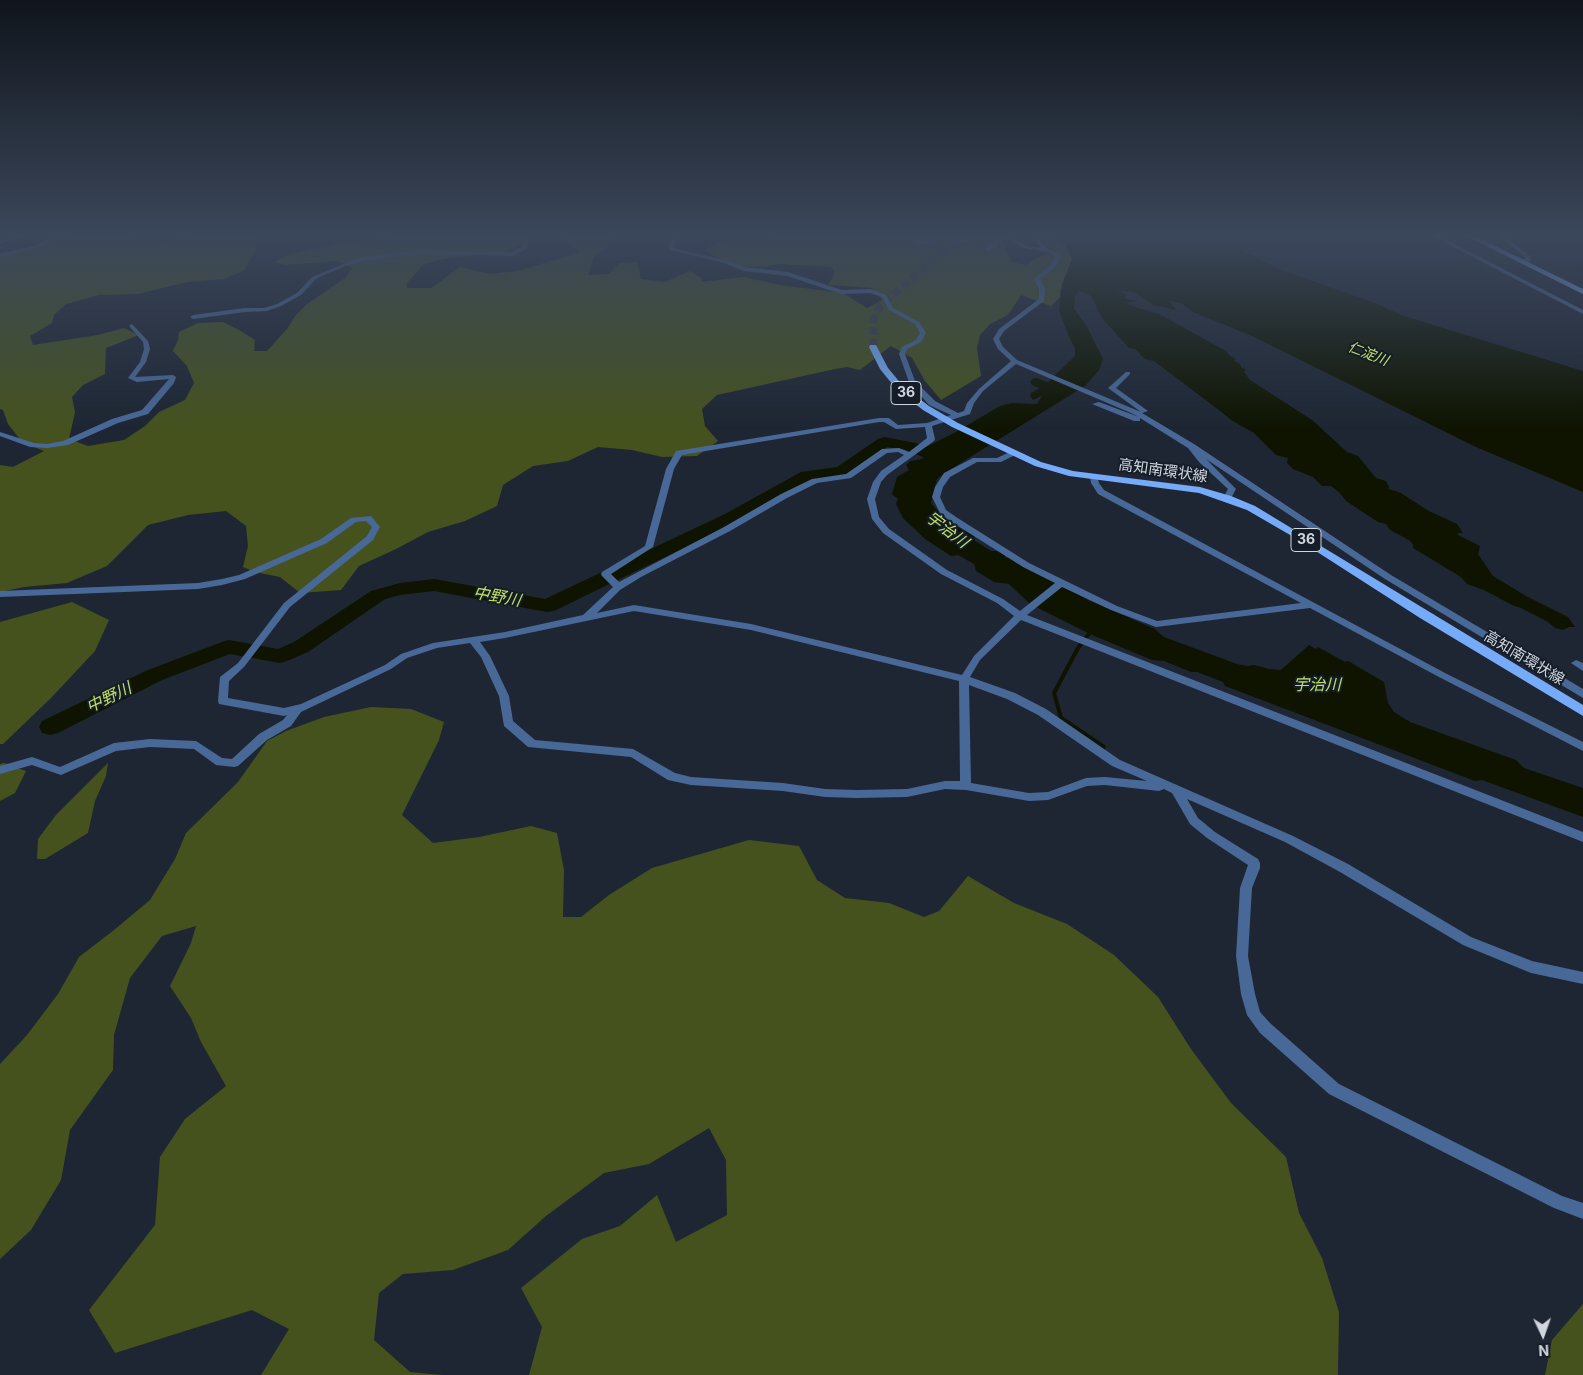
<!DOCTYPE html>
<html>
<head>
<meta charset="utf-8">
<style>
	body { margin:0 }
	#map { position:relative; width:1583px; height:1375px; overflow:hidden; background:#1e2633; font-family:Inter,sans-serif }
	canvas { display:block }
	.north { position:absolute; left:1518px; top:1310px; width:50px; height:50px; -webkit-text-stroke:4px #151d29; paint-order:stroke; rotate:177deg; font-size:14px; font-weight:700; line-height:20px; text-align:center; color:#d0d6de }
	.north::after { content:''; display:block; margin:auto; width:18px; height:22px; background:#d0d6de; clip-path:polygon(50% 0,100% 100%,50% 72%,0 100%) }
</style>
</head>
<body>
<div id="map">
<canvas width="1583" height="1375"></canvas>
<div class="north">N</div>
</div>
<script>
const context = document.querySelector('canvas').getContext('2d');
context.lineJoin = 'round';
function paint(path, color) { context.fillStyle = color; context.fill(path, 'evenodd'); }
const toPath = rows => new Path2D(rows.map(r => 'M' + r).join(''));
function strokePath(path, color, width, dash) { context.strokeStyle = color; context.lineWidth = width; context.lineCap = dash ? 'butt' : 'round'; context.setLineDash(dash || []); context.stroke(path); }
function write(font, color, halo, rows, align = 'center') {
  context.font = font + ' Inter,"Noto Sans JP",sans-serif'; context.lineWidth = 4; context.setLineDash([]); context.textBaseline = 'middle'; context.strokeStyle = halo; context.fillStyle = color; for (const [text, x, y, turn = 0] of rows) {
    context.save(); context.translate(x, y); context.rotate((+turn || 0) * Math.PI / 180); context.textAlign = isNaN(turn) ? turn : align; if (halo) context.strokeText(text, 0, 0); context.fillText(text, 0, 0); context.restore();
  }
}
paint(toPath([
	[125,236,143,240,166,241,193,237,259,237,255,250,244,270,225,279,187,282,138,294,99,295,66,304,54,315,52,323,30,336,33,345,98,335,124,328,139,335,106,348,105,374,83,385,72,397,75,412,69,439,88,446,124,440,145,426,159,412,185,400,194,383,187,366,173,351,178,340,179,332,198,323,223,322,239,330,255,340,254,351,267,351,287,329,296,315,307,304,345,278,352,268,338,261,285,265,274,262,290,254,339,243,407,236,518,236,527,242,505,252,443,259,424,264,407,283,407,288,431,288,460,267,490,274,517,271,581,252,559,237,614,237,610,239,606,249,594,256,588,275,609,274,619,263,637,262,641,279,665,282,690,271,701,278,701,282,744,277,780,285,843,293,867,308,882,300,872,288,828,285,835,273,831,267,778,264,765,267,733,266,704,250,723,241,766,239,775,236,1003,236,1010,240,1005,249,1012,262,1026,265,1033,260,1053,251,1038,237,1050,236,1066,247,1076,264,1067,282,1060,290,1060,297,1051,306,1021,295,1008,315,990,324,980,335,977,348,981,376,941,400,925,381,912,358,891,346,860,370,847,367,835,369,717,395,702,409,705,426,718,441,697,456,662,457,632,450,598,447,568,461,533,466,503,485,497,506,465,521,428,532,396,549,359,566,341,590,300,593,280,577,255,572,243,567,248,546,246,526,226,511,188,515,148,525,107,566,67,583,24,587,0,592,0,465,13,467,44,451,22,442,8,424,3,410,0,409,0,256,68,237],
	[72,602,109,620,95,651,51,698,3,744,0,744,0,622],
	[371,707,411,709,444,722,439,740,402,815,433,843,479,837,531,826,557,833,564,870,563,917,581,917,609,895,652,868,749,840,799,846,817,880,845,898,889,903,924,917,939,911,968,876,1014,903,1067,924,1114,955,1158,997,1191,1049,1231,1103,1286,1157,1299,1213,1322,1258,1339,1312,1338,1375,529,1375,542,1327,521,1288,582,1239,620,1226,657,1195,676,1242,727,1215,726,1160,709,1128,649,1164,604,1173,546,1216,508,1250,453,1270,403,1274,379,1293,374,1340,410,1372,442,1375,261,1375,289,1329,252,1310,115,1353,89,1310,155,1225,160,1157,185,1119,226,1086,201,1042,191,1018,170,986,191,943,196,926,162,936,130,978,114,1035,113,1070,70,1130,61,1180,31,1230,0,1259,0,1064,27,1035,58,994,79,957,114,930,150,900,175,859,186,833,238,782,267,741,286,731,324,717],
	[4,763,26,771,15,793,0,801,0,764],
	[108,763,106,776,95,801,88,833,45,859,37,859,38,839,56,815],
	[1583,1304,1583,1375,1545,1375,1552,1340]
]), '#45521e');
paint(toPath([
	[1061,237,1213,237,1277,268,1377,304,1401,315,1583,371,1583,492,1476,447,1252,336,1193,312,1181,303,1169,301,1176,310,1153,305,1134,292,1117,291,1127,295,1123,298,1137,301,1128,303,1129,305,1161,315,1226,351,1230,356,1236,359,1234,361,1239,363,1242,368,1246,369,1244,372,1250,380,1312,420,1347,452,1358,456,1376,478,1386,481,1389,487,1388,489,1399,492,1429,511,1457,524,1463,533,1458,533,1458,535,1480,546,1478,554,1493,576,1526,596,1568,617,1575,627,1569,627,1563,630,1555,628,1548,622,1521,608,1514,606,1484,590,1467,584,1461,577,1413,548,1413,544,1409,540,1390,530,1386,524,1378,522,1346,501,1340,493,1331,486,1322,486,1313,477,1293,469,1287,463,1288,458,1276,455,1254,433,1231,420,1224,414,1154,361,1145,359,1135,349,1129,348,1102,318,1091,296,1079,290,1075,297,1074,309,1086,325,1103,359,1099,370,1085,386,946,472,937,479,931,503,945,520,974,536,975,541,991,551,1002,551,1006,558,1013,557,1088,600,1155,629,1164,637,1237,664,1247,666,1254,665,1269,669,1281,670,1309,645,1316,649,1318,647,1345,662,1348,661,1384,682,1388,703,1394,712,1410,722,1516,760,1524,768,1583,788,1583,817,1482,780,1475,781,1225,686,1223,682,1197,672,1191,672,1164,661,1152,660,1092,635,1030,604,1009,584,994,582,976,571,974,564,958,555,951,556,925,539,903,518,896,504,898,499,892,494,897,477,909,470,906,465,911,461,922,459,924,457,918,451,956,432,1000,406,1012,403,1037,404,1042,396,1033,400,1030,396,1031,393,1046,384,1075,356,1075,348,1069,337,1059,311,1062,284,1072,259]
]), '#0e1400');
strokePath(toPath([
	[1091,631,1078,648,1054,693,1061,718,1104,747]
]), '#0e1400', 4);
paint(toPath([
	[1037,378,1060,387,1062,390,1060,393,1055,394,1032,385,1030,382,1032,379,1037,378],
	[884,437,916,443,945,456,947,459,945,462,939,464,906,450,887,447,848,475,811,480,737,522,554,611,547,612,434,591,400,595,385,599,308,652,287,661,280,663,230,654,162,680,58,733,50,735,42,733,39,727,42,721,148,670,222,642,229,640,278,649,294,642,371,591,400,583,434,579,545,599,725,514,801,472,837,467,878,439,884,437]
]), '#0e1400');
strokePath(toPath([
	[873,347,874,318,880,306,962,236]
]), '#39404d', 8, [8, 4]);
paint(toPath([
	[15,236,25,236,0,244,0,240,15,236],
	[54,236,61,236,39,248,0,257,0,253,35,246,54,236],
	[521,236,527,236,529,243,527,248,513,256,422,254,382,258,357,262,328,273,316,279,301,295,281,306,267,311,245,312,193,319,190,317,193,315,245,308,264,308,277,304,297,293,312,277,356,259,382,254,422,250,512,252,522,247,523,243,521,236],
	[671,236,677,236,674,247,677,249,725,260,745,267,788,272,842,290,871,289,886,295,893,308,919,322,926,333,921,342,907,349,905,354,915,381,935,401,958,413,964,411,967,403,979,389,1011,361,998,349,993,339,999,329,1039,299,1039,289,1034,279,1050,266,1055,257,1048,252,1023,248,1006,239,999,242,996,247,991,249,991,251,987,251,985,248,1002,236,1010,236,1027,246,1041,248,1032,236,1037,236,1043,245,1061,256,1054,268,1040,279,1045,289,1044,301,1004,331,999,339,1003,347,1017,360,1141,412,1108,388,1126,372,1130,372,1130,374,1116,388,1148,411,1142,413,1194,444,1391,575,1583,689,1583,698,1385,579,1206,459,1236,489,1230,500,1224,500,1223,498,1228,489,1199,462,1188,448,1140,418,1140,421,1134,421,1092,404,1099,402,1139,417,1131,413,1016,364,983,391,974,403,970,414,932,426,935,439,934,441,887,475,881,482,875,499,879,517,889,529,947,570,1003,599,1020,611,1055,583,1023,567,950,521,940,513,932,497,935,487,944,473,973,458,997,458,1012,451,1016,453,1015,455,1001,462,977,462,950,477,943,487,940,497,946,510,956,517,1029,563,1117,606,1157,621,1301,603,1098,494,1091,483,1090,477,1091,475,1097,475,1099,483,1104,490,1445,673,1583,742,1583,751,1439,677,1310,608,1156,627,1111,610,1062,587,1027,615,1583,832,1583,842,1021,620,980,660,970,677,1015,693,1046,709,1120,760,1293,836,1348,864,1471,937,1532,961,1583,972,1583,984,1531,973,1463,945,1340,872,1285,842,1187,799,1198,818,1215,832,1258,859,1260,863,1260,868,1252,888,1248,956,1255,994,1260,1012,1270,1023,1339,1084,1562,1196,1583,1203,1583,1219,1554,1208,1329,1094,1260,1033,1247,1015,1241,994,1236,956,1240,888,1248,865,1207,838,1190,824,1172,793,1164,789,1159,791,1105,785,1087,786,1048,800,1029,801,966,790,945,789,907,797,857,798,825,797,783,791,691,785,668,780,631,757,528,747,504,726,499,696,481,657,470,643,437,648,407,658,391,669,301,712,291,726,267,740,238,766,234,767,216,765,194,749,150,747,116,751,61,775,32,765,0,774,0,766,32,757,60,767,114,743,150,739,196,741,222,758,232,759,259,734,283,720,287,715,284,716,219,704,218,701,220,677,238,663,284,603,367,536,372,527,366,521,356,522,327,543,245,579,222,585,198,589,0,597,0,591,198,583,222,579,239,575,321,539,351,518,371,516,380,527,373,540,290,607,244,667,229,681,228,698,284,708,301,704,385,665,401,654,433,643,505,632,583,615,613,587,602,576,601,574,602,572,645,546,666,469,676,451,879,418,889,418,898,425,927,423,951,415,929,405,909,382,899,354,902,347,916,340,920,333,915,324,889,310,882,297,870,293,841,294,787,276,744,271,721,262,673,251,668,247,671,236],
	[879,422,884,422,896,429,925,427,927,438,909,452,899,448,882,449,846,474,812,479,781,494,724,527,619,582,611,574,653,547,674,469,682,455,879,422],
	[898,452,904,455,881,471,873,482,867,499,872,519,883,533,941,574,997,603,1014,616,974,656,962,675,751,624,634,605,597,613,620,590,641,577,730,531,787,498,817,483,851,478,887,453,898,452],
	[634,611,751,630,959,681,960,781,945,781,907,789,857,790,825,789,783,783,691,777,675,773,633,749,535,740,513,721,509,696,490,656,480,642,505,638,634,611],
	[969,685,1007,699,1038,715,1112,766,1147,781,1105,777,1086,778,1048,792,1029,793,971,783,969,685],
	[906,236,913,236,921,241,929,241,927,236,933,236,935,242,920,245,906,236],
	[940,236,949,236,957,239,972,236,969,241,957,243,940,236],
	[1432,236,1439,236,1583,310,1583,314,1432,236],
	[1499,236,1505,236,1531,257,1530,262,1520,263,1520,261,1526,258,1499,236],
	[132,324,148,341,150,349,146,362,135,377,173,375,176,377,174,383,148,414,118,423,68,445,47,448,30,447,0,436,0,432,34,443,47,444,63,441,112,419,142,410,169,379,137,382,128,378,140,362,144,349,143,342,129,326,132,324],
	[1576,660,1583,663,1583,671,1571,663,1576,660]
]), '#486898');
paint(toPath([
	[1466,236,1475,236,1583,289,1583,294,1466,236],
	[870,345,876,345,888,368,903,386,929,406,958,423,1041,462,1073,471,1200,487,1231,496,1255,506,1583,705,1583,716,1420,618,1297,539,1247,510,1199,493,1069,476,1035,466,952,427,923,410,897,390,880,369,869,347,870,345]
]), '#75abf9');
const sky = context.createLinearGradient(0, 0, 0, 429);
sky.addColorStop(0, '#10151c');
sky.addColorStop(0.55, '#3b475b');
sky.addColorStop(1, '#3b475b00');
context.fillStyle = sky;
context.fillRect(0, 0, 1583, 429);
write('italic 14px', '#c0e161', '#151d29', [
	["仁淀川",1368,354,21]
]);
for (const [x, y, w] of [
	[906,393,30],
	[1306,540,30]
]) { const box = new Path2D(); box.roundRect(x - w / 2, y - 11.5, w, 23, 4); context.fillStyle = '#151d29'; context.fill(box); strokePath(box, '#d0d6de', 1); }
write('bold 14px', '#d0d6de', null, [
	["36",906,393],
	["36",1306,540]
]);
write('15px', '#d0d6de', '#151d29', [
	["高知南環状線",1163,471,8],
	["高知南環状線",1524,658,31]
]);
write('italic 16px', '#c0e161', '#151d29', [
	["宇治川",947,530,37],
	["中野川",497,597,10],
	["宇治川",1317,685],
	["中野川",109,698,-26]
]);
</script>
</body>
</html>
